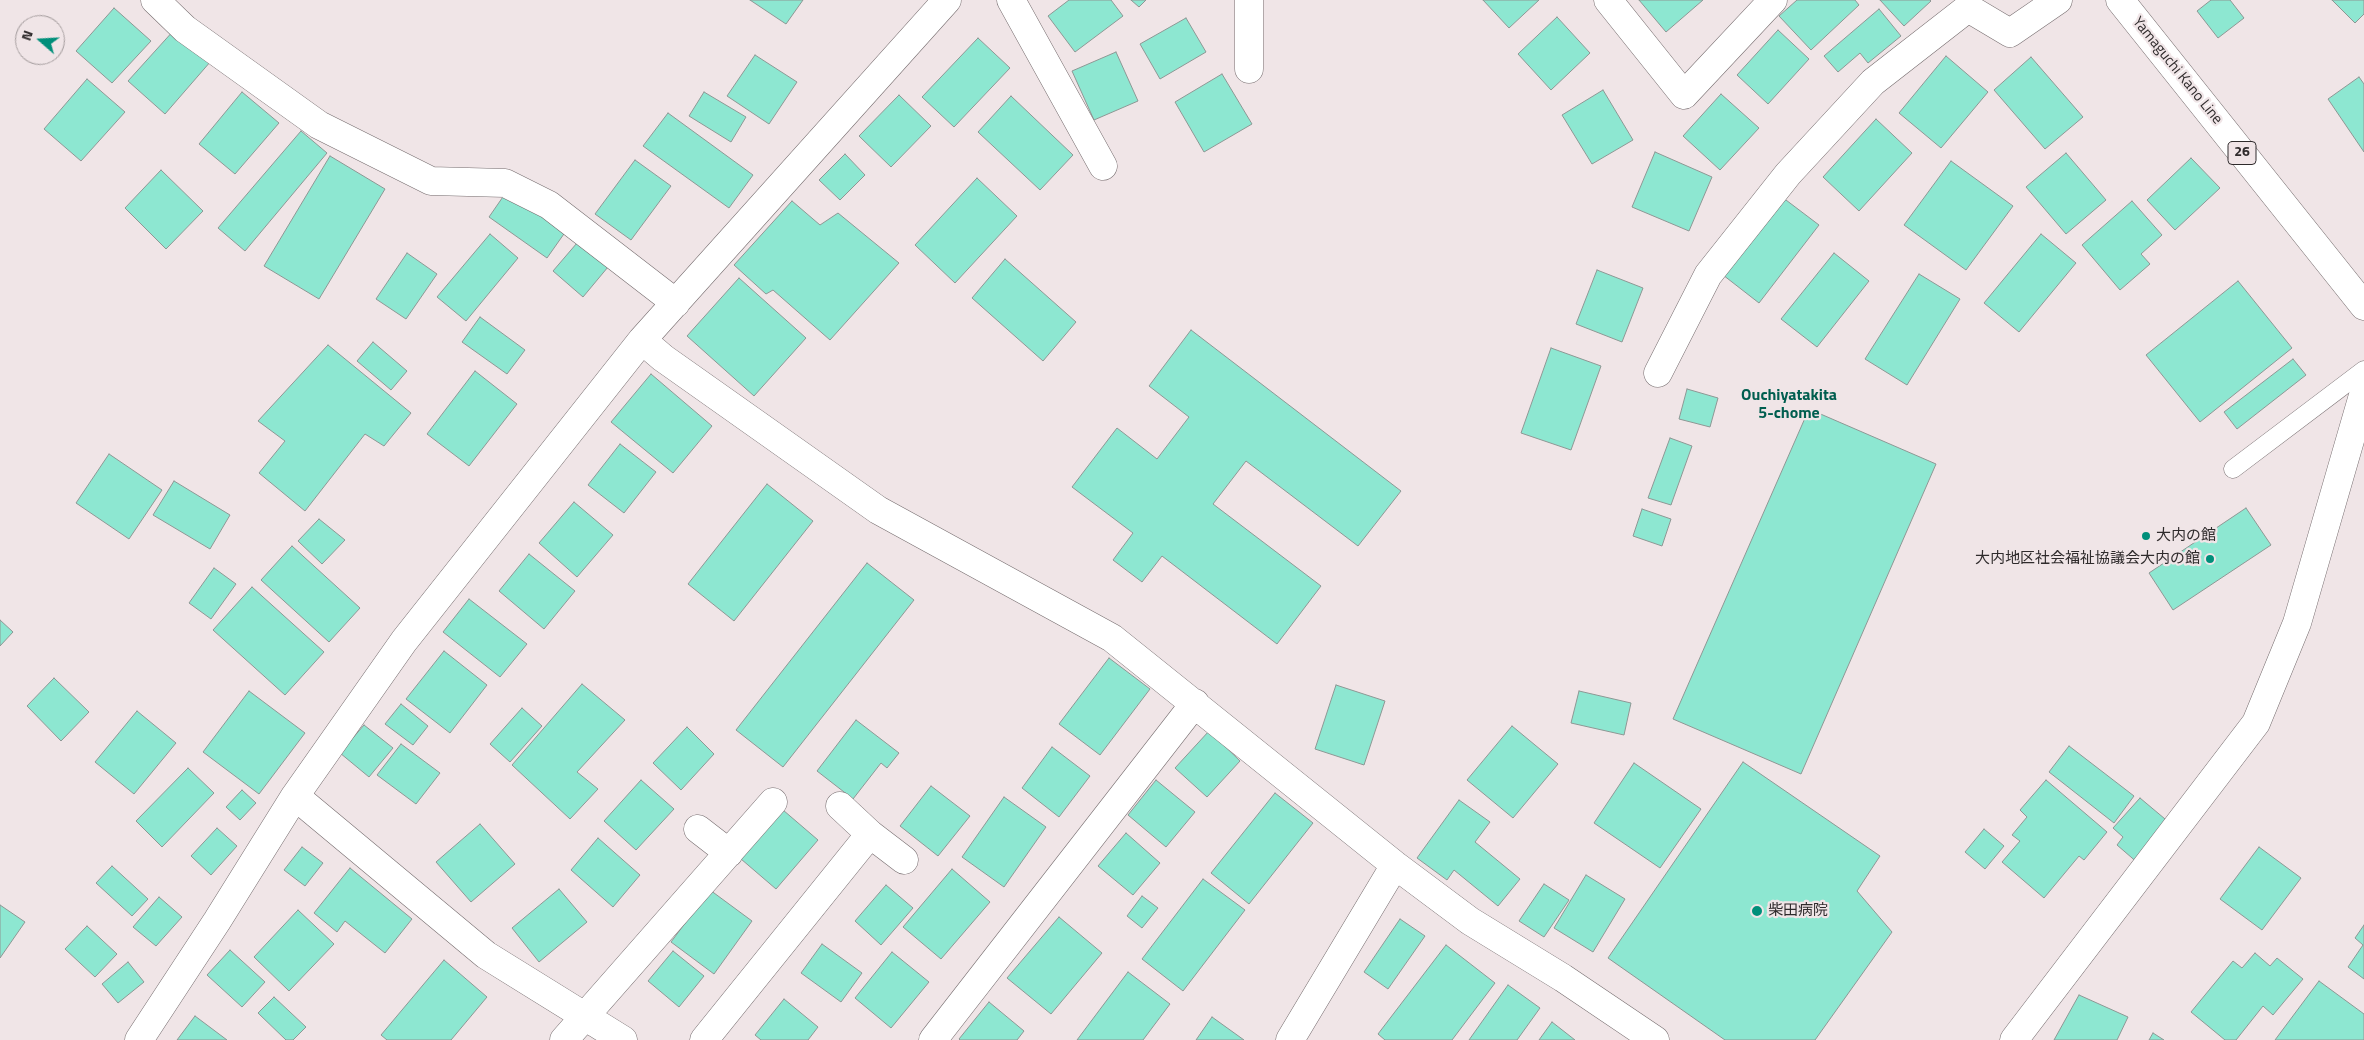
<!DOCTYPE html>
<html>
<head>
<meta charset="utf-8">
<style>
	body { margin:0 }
	#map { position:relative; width:2364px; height:1040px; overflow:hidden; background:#f0e5e7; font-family:"Titillium Web",sans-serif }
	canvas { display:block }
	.north { position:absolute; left:15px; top:15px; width:50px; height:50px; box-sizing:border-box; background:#f0e5e7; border:1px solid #a39b9c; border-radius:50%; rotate:289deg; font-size:14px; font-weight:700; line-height:20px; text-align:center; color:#2f2b2c }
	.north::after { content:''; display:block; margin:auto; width:18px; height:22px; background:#008f7a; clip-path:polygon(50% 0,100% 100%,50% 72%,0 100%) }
</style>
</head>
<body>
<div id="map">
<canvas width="2364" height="1040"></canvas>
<div class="north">N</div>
</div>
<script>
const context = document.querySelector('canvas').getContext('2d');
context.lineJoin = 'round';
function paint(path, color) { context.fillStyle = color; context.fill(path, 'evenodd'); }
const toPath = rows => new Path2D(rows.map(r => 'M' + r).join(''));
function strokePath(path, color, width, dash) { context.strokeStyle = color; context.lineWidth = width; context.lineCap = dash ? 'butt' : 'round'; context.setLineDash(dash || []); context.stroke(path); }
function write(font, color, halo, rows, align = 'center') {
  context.font = font + ' "Titillium Web","Noto Sans JP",sans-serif'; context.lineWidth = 4.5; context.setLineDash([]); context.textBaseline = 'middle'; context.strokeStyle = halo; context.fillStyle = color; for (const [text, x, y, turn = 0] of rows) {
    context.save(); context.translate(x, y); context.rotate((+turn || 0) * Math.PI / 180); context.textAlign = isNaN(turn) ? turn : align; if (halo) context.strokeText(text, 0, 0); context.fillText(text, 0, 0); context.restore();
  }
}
const building = toPath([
	[750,0,803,0,786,24,750,0],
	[1069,0,1111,0,1123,16,1075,52,1048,16,1069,0],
	[1131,0,1146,0,1139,7,1131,0],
	[1483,0,1539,0,1509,28,1483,0],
	[1639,0,1703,0,1666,32,1639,0],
	[1797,0,1855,0,1859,5,1811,50,1779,16,1797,0],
	[1880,0,1930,0,1931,1,1904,26,1880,0],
	[2211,0,2230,0,2244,18,2218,38,2197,11,2211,0],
	[2332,0,2364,0,2364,14,2355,23,2332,0],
	[114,8,151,41,112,83,76,51,114,8],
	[1879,9,1901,36,1868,63,1860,53,1838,72,1824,56,1879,9],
	[1557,17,1590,53,1551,90,1518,54,1557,17],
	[1186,18,1206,52,1160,79,1140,44,1186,18],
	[175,29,211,61,165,114,128,81,175,29],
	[1778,30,1809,59,1768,104,1737,75,1778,30],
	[978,38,1010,68,954,127,922,97,978,38],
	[1116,52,1138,101,1094,120,1072,71,1116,52],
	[755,55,797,82,769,124,727,96,755,55],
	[1946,56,1988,92,1941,148,1899,113,1946,56],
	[2031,57,2083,117,2045,149,1994,90,2031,57],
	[1222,74,1252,124,1204,152,1175,102,1222,74],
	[2359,77,2364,84,2364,152,2328,99,2359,77],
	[87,79,125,112,81,161,44,129,87,79],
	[1603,90,1633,140,1592,164,1562,115,1603,90],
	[242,92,279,123,235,174,199,144,242,92],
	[704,92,746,117,731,142,689,116,704,92],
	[1721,94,1759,128,1720,170,1683,136,1721,94],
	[899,95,931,126,891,167,859,136,899,95],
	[1011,96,1073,155,1040,190,978,132,1011,96],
	[668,113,753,175,729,208,643,146,668,113],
	[1876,119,1912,153,1859,211,1823,177,1876,119],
	[301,131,327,153,245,251,218,228,301,131],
	[1655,152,1712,177,1689,231,1632,207,1655,152],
	[2066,153,2106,200,2066,234,2026,187,2066,153],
	[845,154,865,175,840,200,819,180,845,154],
	[330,156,385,189,319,299,264,266,330,156],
	[2191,158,2220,188,2175,230,2147,200,2191,158],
	[635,160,671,186,631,240,595,214,635,160],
	[1951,161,2013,206,1966,270,1904,225,1951,161],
	[161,170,203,211,166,249,125,208,161,170],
	[977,178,1017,216,955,283,915,245,977,178],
	[507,191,566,231,547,258,489,217,507,191],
	[1782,197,1819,225,1759,303,1723,275,1782,197],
	[792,201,820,225,838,213,899,263,830,340,773,290,766,294,734,265,792,201],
	[2132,201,2162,235,2141,254,2150,264,2120,290,2082,245,2132,201],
	[490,234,518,258,466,321,437,297,490,234],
	[2041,234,2076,263,2019,332,1984,303,2041,234],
	[583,236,613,261,583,297,553,271,583,236],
	[407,253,437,274,406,319,376,299,407,253],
	[1834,253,1869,281,1817,347,1781,319,1834,253],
	[1005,259,1076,322,1043,361,972,298,1005,259],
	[1597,270,1643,288,1622,342,1576,324,1597,270],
	[1919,274,1960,299,1907,385,1865,359,1919,274],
	[739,278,806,338,754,396,687,336,739,278],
	[2238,281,2292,348,2200,422,2146,355,2238,281],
	[480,317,525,350,507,374,462,342,480,317],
	[1191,330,1401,491,1358,546,1246,461,1213,504,1321,586,1277,644,1162,556,1142,582,1113,560,1133,533,1072,487,1117,428,1157,459,1189,417,1149,386,1191,330],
	[373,342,407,371,391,390,357,361,373,342],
	[328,345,411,413,384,446,365,434,305,511,259,473,285,441,258,421,328,345],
	[1551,348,1601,366,1571,450,1521,433,1551,348],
	[2293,359,2306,375,2237,429,2224,412,2293,359],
	[475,371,517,404,469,466,427,434,475,371],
	[651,374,712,426,673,473,611,422,651,374],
	[1687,389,1718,398,1710,427,1679,419,1687,389],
	[1809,409,1936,464,1801,774,1673,719,1809,409],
	[1670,438,1692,446,1671,505,1648,498,1670,438],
	[620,444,656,472,624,513,588,485,620,444],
	[109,454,162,490,129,539,76,503,109,454],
	[174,481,230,515,210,549,153,515,174,481],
	[767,484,813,521,734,621,688,584,767,484],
	[574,502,613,535,577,577,539,543,574,502],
	[2246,508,2271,545,2173,610,2149,573,2246,508],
	[1642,509,1671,519,1662,546,1633,536,1642,509],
	[319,519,345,540,322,564,298,541,319,519],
	[292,546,360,608,329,642,261,580,292,546],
	[529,554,575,591,544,629,499,591,529,554],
	[867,563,914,600,783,767,736,730,867,563],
	[214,568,236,584,211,619,189,603,214,568],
	[252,587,324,652,285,695,213,630,252,587],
	[469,599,527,644,500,677,443,632,469,599],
	[0,620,13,632,0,646,0,620],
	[444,651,487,685,450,733,406,699,444,651],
	[1109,658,1150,689,1100,755,1059,724,1109,658],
	[54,678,89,712,61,741,27,706,54,678],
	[582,684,625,720,577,772,598,789,570,819,512,765,582,684],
	[1336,685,1385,701,1364,765,1315,749,1336,685],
	[249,691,305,733,259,794,203,752,249,691],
	[1579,691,1631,703,1624,735,1571,723,1579,691],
	[401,704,428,726,413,745,385,724,401,704],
	[522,708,542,726,510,762,490,744,522,708],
	[137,711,176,743,134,794,95,762,137,711],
	[856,720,899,753,887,768,881,763,853,799,817,771,856,720],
	[364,725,393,748,369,777,340,753,364,725],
	[1512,726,1558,764,1513,818,1467,780,1512,726],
	[687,727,714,754,681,790,653,763,687,727],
	[1209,731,1240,761,1207,797,1175,768,1209,731],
	[401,744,440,773,416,804,377,775,401,744],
	[2069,746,2134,796,2114,823,2049,772,2069,746],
	[1052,747,1090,776,1059,817,1022,788,1052,747],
	[1743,762,1880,856,1857,891,1892,932,1815,1040,1725,1040,1608,958,1743,762],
	[1634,763,1701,809,1660,868,1594,823,1634,763],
	[188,768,214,793,162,847,136,821,188,768],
	[641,780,674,809,636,850,604,821,641,780],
	[1156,780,1195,812,1166,847,1128,815,1156,780],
	[2046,780,2107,832,2084,860,2079,856,2044,898,2002,862,2020,841,2012,835,2027,817,2020,810,2046,780],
	[931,786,970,816,938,856,900,826,931,786],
	[242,790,256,803,240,820,226,807,242,790],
	[1275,793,1313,823,1249,904,1211,873,1275,793],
	[1004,797,1046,827,1004,887,962,857,1004,797],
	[2140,798,2171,824,2139,864,2117,845,2123,837,2113,828,2140,798],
	[1459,800,1490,822,1475,842,1520,879,1498,906,1454,870,1447,880,1417,858,1459,800],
	[783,810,818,840,776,889,741,859,783,810],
	[480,824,515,864,471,902,436,862,480,824],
	[217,828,237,846,211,875,191,856,217,828],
	[1984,829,2004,846,1985,869,1965,852,1984,829],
	[1126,833,1160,863,1133,895,1098,866,1126,833],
	[598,838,640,875,613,907,571,870,598,838],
	[302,847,323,863,305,886,284,870,302,847],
	[2259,847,2301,878,2262,930,2220,899,2259,847],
	[112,866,148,899,132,916,96,883,112,866],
	[350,868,412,919,385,953,345,921,337,932,314,913,350,868],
	[952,869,990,902,941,959,903,927,952,869],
	[1586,875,1625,899,1593,952,1554,928,1586,875],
	[1203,879,1245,910,1183,991,1142,959,1203,879],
	[1544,884,1569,900,1544,937,1519,921,1544,884],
	[886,885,913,908,881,945,855,921,886,885],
	[559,889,587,922,539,962,512,928,559,889],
	[710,890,752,921,714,974,671,942,710,890],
	[1142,896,1158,908,1142,928,1127,916,1142,896],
	[159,897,182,917,156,946,133,927,159,897],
	[0,905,25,922,0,958,0,905],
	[298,910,334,944,289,991,254,957,298,910],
	[1059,917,1102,953,1051,1014,1007,978,1059,917],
	[1400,919,1425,936,1388,989,1364,972,1400,919],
	[2364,925,2364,979,2348,967,2363,945,2355,938,2364,925],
	[87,926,117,954,95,977,65,949,87,926],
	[822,944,862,973,841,1002,801,973,822,944],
	[1446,945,1495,983,1452,1040,1385,1040,1378,1034,1446,945],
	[230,950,265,982,242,1007,207,975,230,950],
	[673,951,704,976,679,1007,648,981,673,951],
	[892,952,929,982,891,1028,855,998,892,952],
	[2255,953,2270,966,2277,958,2303,979,2273,1015,2263,1006,2236,1040,2225,1040,2191,1012,2233,961,2242,968,2255,953],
	[444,960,487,997,451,1040,387,1040,381,1035,444,960],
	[128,962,144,982,118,1003,102,984,128,962],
	[1128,972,1170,1004,1143,1040,1077,1040,1128,972],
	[2319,981,2364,1014,2364,1040,2275,1040,2319,981],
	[1508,985,1540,1008,1517,1040,1469,1040,1508,985],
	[2079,995,2128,1017,2117,1040,2054,1040,2079,995],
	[274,997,306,1027,293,1040,286,1040,258,1013,274,997],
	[784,999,818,1027,808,1040,761,1040,755,1035,784,999],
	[989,1002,1024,1031,1017,1040,960,1040,959,1039,989,1002],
	[195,1016,227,1040,177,1040,195,1016],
	[1212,1017,1244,1040,1196,1040,1212,1017],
	[1552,1022,1575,1040,1539,1040,1552,1022],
	[2153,1033,2164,1040,2149,1040,2153,1033]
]);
paint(building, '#8de7d1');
strokePath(building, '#8d9794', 1);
const service = toPath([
	[2233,469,2364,370]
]);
const minor = toPath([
	[155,0,185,29,319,125,431,181,505,183,549,205,676,303],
	[1011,0,1103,166],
	[1608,0,1684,95,1773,0],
	[1249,69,1249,0],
	[642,340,663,358,878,510,1112,638,1395,865,1470,921,1563,978,1655,1040],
	[1658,373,1708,275,1788,174,1873,82,1968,8,2010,33,2058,0],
	[295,796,486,955,623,1040],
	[698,829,729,853],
	[870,834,904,860],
	[139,1040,217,921,295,796,404,641,642,340,947,0],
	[564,1040,773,802],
	[704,1040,870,834,840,806],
	[933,1040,1195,703],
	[1290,1040,1395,865],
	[2014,1040,2256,723,2297,623,2364,392]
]);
const primary = toPath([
	[2120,0,2364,306]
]);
strokePath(service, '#756c6e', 19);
strokePath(minor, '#756c6e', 29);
strokePath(primary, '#756c6e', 29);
strokePath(service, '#fff', 18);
strokePath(minor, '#fff', 28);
strokePath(primary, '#fff', 28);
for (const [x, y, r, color] of [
	[2146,536,5,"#008f7a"],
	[2210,559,5,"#008f7a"],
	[1757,911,6,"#008f7a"]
]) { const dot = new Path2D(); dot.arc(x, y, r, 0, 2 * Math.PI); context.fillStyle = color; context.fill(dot); strokePath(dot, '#f0e5e7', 2); }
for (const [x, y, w] of [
	[2242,153,28]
]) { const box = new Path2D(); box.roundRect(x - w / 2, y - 11.5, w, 23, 4); context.fillStyle = '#f0e5e7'; context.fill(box); strokePath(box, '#2f2b2c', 1); }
write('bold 14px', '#2f2b2c', null, [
	["26",2242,153]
]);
write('15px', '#2f2b2c', '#f0e5e7', [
	["Yamaguchi Kano Line",2177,71,51]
]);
write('15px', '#2f2b2c', '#f0e5e7', [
	["大内の館",2156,536],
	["大内地区社会福祉協議会大内の館",2200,559,"right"],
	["柴田病院",1768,911]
], 'left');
write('bold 16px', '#005e4f', '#f0e5e7', [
	["Ouchiyatakita",1789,396],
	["5-chome",1789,414]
]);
</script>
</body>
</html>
